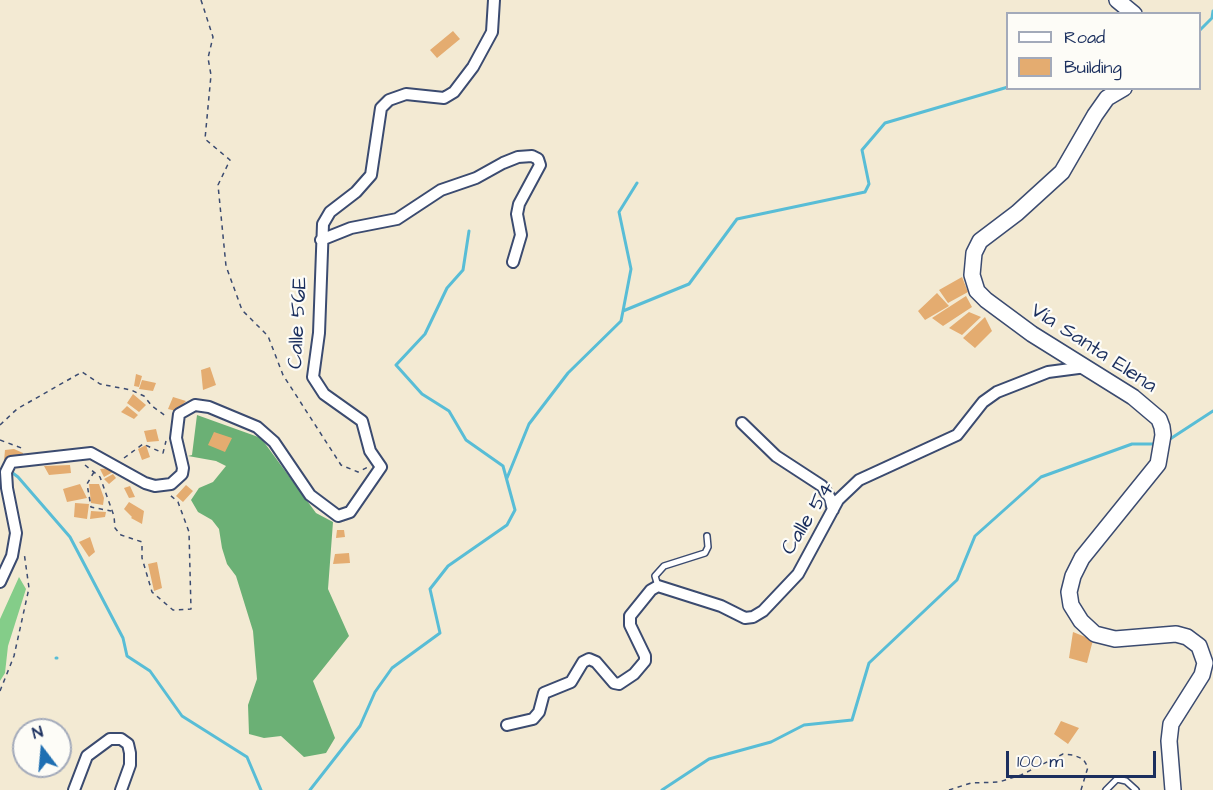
<!DOCTYPE html>
<html>
<head>
<meta charset="utf-8">
<style>
	body { margin:0 }
	#map { position:relative; width:1213px; height:790px; overflow:hidden; background:#f3ead3; font-family:"Architects Daughter",sans-serif }
	canvas { display:block }
	.legend { position:absolute; left:1006px; top:12px; width:195px; height:78px; box-sizing:border-box; background:#fdfcf7; border:2px solid #a3aaba; margin:0; padding:8px 10px; list-style:none; font-size:18px; color:#1b2f5e }
	.legend li { display:flex; align-items:center; gap:12px; height:30px }
	.legend b { width:30px; border:2px solid #a3aaba }
	.north { position:absolute; left:12px; top:718px; width:60px; height:60px; box-sizing:border-box; background:#fdfcf7; border:2px solid #a3aaba; border-radius:50%; rotate:344deg; font-size:16px; font-weight:700; line-height:24px; text-align:center; color:#1b2f5e }
	.north::after { content:''; display:block; margin:auto; width:21px; height:27px; background:#1f6fb2; clip-path:polygon(50% 0,100% 100%,50% 72%,0 100%) }
	.scale { position:absolute; left:1006px; top:751px; width:150px; height:27px; box-sizing:border-box; border:3px solid #1b2f5e; border-top:0; padding-left:8px; font-size:18px; line-height:21px; white-space:nowrap; color:#1b2f5e; -webkit-text-stroke:4px #fdfcf7; paint-order:stroke }
</style>
</head>
<body>
<div id="map">
<canvas width="1213" height="790"></canvas>
<ul class="legend">
<li><b style="height:8px;background:#fff"></b>Road</li>
<li><b style="height:16px;background:#e4ac70"></b>Building</li>
</ul>
<div class="north">N</div>
<div class="scale">100 m</div>
</div>
<script>
const context = document.querySelector('canvas').getContext('2d');
context.lineJoin = 'round';
function paint(path, color) { context.fillStyle = color; context.fill(path, 'evenodd'); }
const toPath = rows => new Path2D(rows.map(r => 'M' + r).join(''));
function strokePath(path, color, width, dash) { context.strokeStyle = color; context.lineWidth = width; context.lineCap = dash ? 'butt' : 'round'; context.setLineDash(dash || []); context.stroke(path); }
function write(font, color, halo, rows, align = 'center') {
  context.font = font + ' "Architects Daughter",sans-serif'; context.lineWidth = 4.5; context.setLineDash([]); context.textBaseline = 'middle'; context.strokeStyle = halo; context.fillStyle = color; for (const [text, x, y, turn = 0] of rows) {
    context.save(); context.translate(x, y); context.rotate((+turn || 0) * Math.PI / 180); context.textAlign = isNaN(turn) ? turn : align; if (halo) context.strokeText(text, 0, 0); context.fillText(text, 0, 0); context.restore();
  }
}
paint(toPath([
	[19,577,26,589,8,646,5,673,0,681,0,619]
]), '#84cd89');
paint(toPath([
	[197,415,261,438,316,513,333,522,328,589,349,636,313,681,335,738,326,753,304,757,281,736,264,738,249,734,248,705,257,679,253,631,236,576,227,564,222,548,219,529,212,520,198,512,191,500,199,488,213,482,226,466,216,461,188,456,192,455]
]), '#6bb075');
strokePath(toPath([
	[1200,30,1212,18,1213,11],
	[623,311,631,269,619,212,637,183],
	[1167,441,1213,411],
	[10,471,18,477,70,537,123,638,127,656,150,671,182,716,247,757,261,790],
	[507,478,529,424,568,373,621,321,623,311,689,284,737,219,865,192,869,184,862,150,885,123,1008,87],
	[56,658,57,658],
	[310,790,360,726,375,692,392,668,440,633,430,589,448,566,507,525,515,510,503,466,466,440,449,411,422,394,396,365,425,334,447,288,463,270,469,231],
	[662,790,709,759,771,742,804,725,852,720,869,663,957,580,975,536,1041,477,1132,444,1156,444]
]), '#58bdd6', 3);
paint(toPath([
	[453,31,460,39,437,58,430,50],
	[962,277,968,292,948,303,939,290],
	[937,293,949,306,925,320,918,311],
	[966,296,972,307,943,326,932,318],
	[969,312,981,317,962,335,949,328],
	[985,317,992,331,975,348,963,338],
	[210,367,216,385,203,390,201,370],
	[136,374,142,376,139,387,134,386],
	[142,380,156,383,153,391,139,389],
	[133,394,146,405,139,412,127,403],
	[173,397,186,401,176,411,168,409],
	[127,406,138,415,134,419,121,412],
	[156,429,159,441,147,442,144,431],
	[214,432,232,438,225,452,208,445],
	[146,445,150,457,142,460,138,449],
	[14,449,23,453,23,457,10,456,10,460,4,461,5,450],
	[70,465,71,473,49,475,44,466],
	[112,468,113,472,104,477,100,469],
	[113,474,116,478,109,484,104,479],
	[80,484,87,498,67,502,63,489],
	[89,484,99,484,104,498,103,505,91,503],
	[186,485,193,491,183,502,176,496],
	[130,486,135,497,129,498,124,488],
	[129,502,144,511,142,524,131,518,132,517,124,509],
	[75,503,89,504,87,519,74,517],
	[91,511,106,512,105,517,90,519],
	[337,530,344,530,345,537,336,538],
	[90,537,95,552,89,557,79,542],
	[349,553,350,563,333,564,335,554],
	[157,562,162,588,154,591,148,564],
	[1073,632,1093,640,1087,663,1069,658],
	[1061,721,1079,728,1068,744,1054,734]
]), '#e4ac70');
const service = toPath([
	[658,586,655,576,664,566,705,553,708,547,707,536],
	[1106,790,1117,779,1126,781,1136,790]
]);
const minor = toPath([
	[321,240,351,228,397,219,441,190,476,178,503,163,518,157,532,156,538,159,540,165,519,204,517,214,521,235,513,262],
	[742,423,776,456,822,486,830,498,833,510],
	[0,582,12,556,16,533,7,488,6,472,11,462,91,453,145,483,155,486,171,484,182,474,183,468,176,438,179,414,195,405,209,407,257,427,274,442,310,495,338,516,350,512,381,467,370,451,362,421,324,394,313,377,319,333,323,224,330,212,356,192,371,175,381,108,389,100,406,94,444,98,454,92,473,67,492,32,494,0],
	[507,725,533,719,539,712,544,693,571,682,583,662,589,659,596,662,614,683,619,684,634,674,645,661,645,656,630,625,630,616,651,590,658,586,721,606,745,618,753,617,763,611,798,574,838,500,859,480,957,435,983,402,997,392,1048,372,1086,367],
	[74,790,87,756,110,739,121,739,128,744,130,753,130,765,121,790]
]);
const secondary = toPath([
	[1117,0,1134,14],
	[1124,88,1107,98,1095,115,1062,172,1017,213,980,241,974,253,972,275,977,291,986,300,1032,334,1133,397,1159,419,1162,427,1163,435,1158,464,1082,558,1073,576,1069,592,1071,605,1081,621,1095,634,1115,639,1176,634,1187,637,1199,646,1205,663,1202,675,1171,724,1169,741,1173,790]
]);
strokePath(service, '#3b4b70', 8);
strokePath(minor, '#3b4b70', 14);
strokePath(secondary, '#3b4b70', 18);
strokePath(toPath([
	[201,0,213,37,208,58,211,75,205,139,230,160,218,185,226,266,242,310,268,336,283,375,341,465,358,472,368,467],
	[0,425,17,409,82,372,100,384,131,390,144,396,152,406,167,417],
	[0,440,24,449],
	[124,458,143,444,163,453,166,441],
	[85,465,100,477,114,516,115,528,121,535,142,542,142,558,152,592,173,610,191,609,189,532,178,502,170,495],
	[94,472,87,484,91,507,111,511],
	[0,691,14,656,29,588,24,552],
	[949,790,971,783,999,782,1021,775,1063,754,1073,755,1083,759,1088,767,1081,790]
]), '#3b4b70', 1.5, [4.5, 4.5]);
strokePath(service, '#fff', 5);
strokePath(minor, '#fff', 10);
strokePath(secondary, '#fff', 15);
write('21px', '#1b2f5e', '#fdfcf7', [
	["Calle 56E",299,323,-87],
	["Vía Santa Elena",1093,349,33],
	["Calle 54",809,519,-58]
]);
</script>
</body>
</html>
